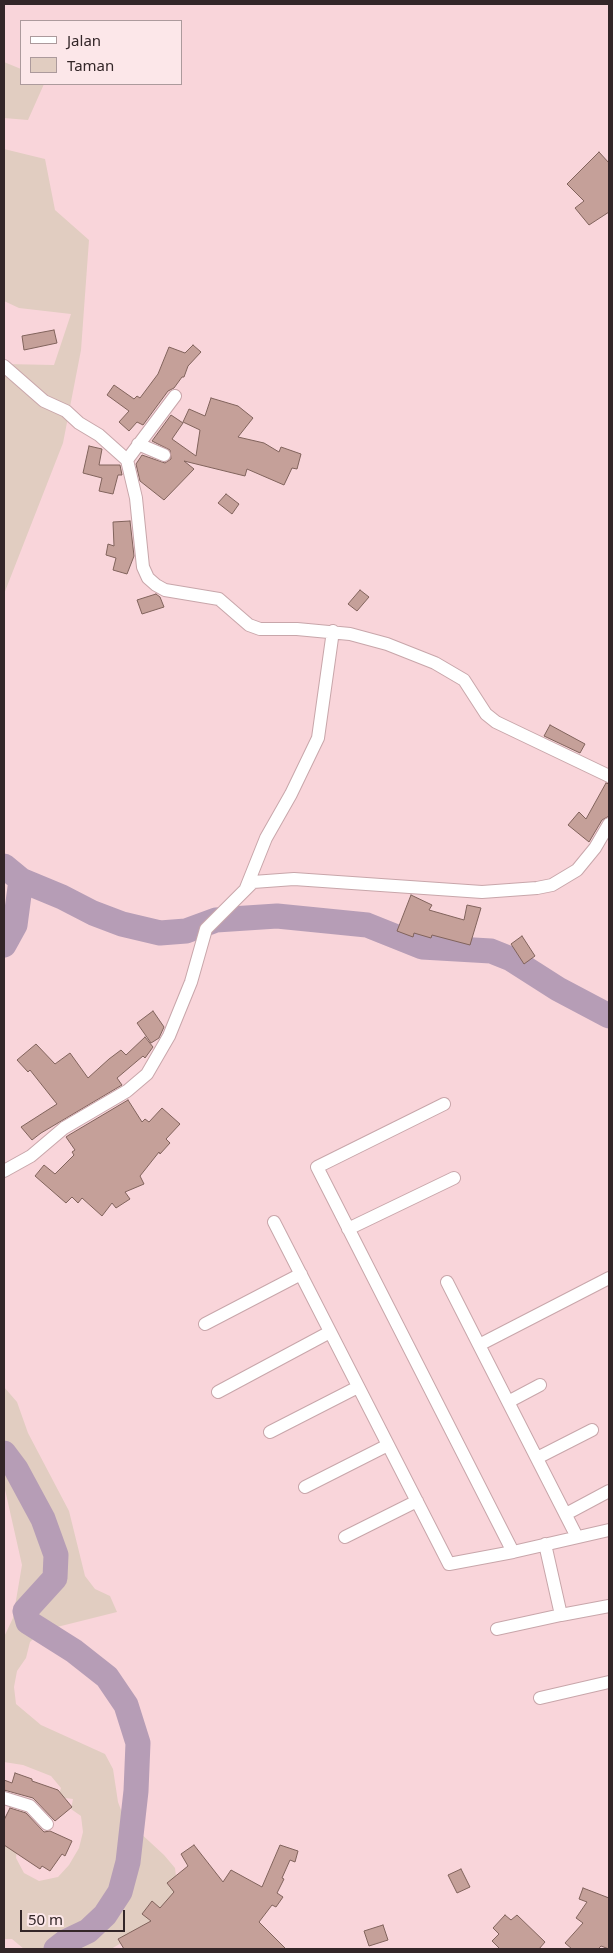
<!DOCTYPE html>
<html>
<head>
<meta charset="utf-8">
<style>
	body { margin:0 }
	#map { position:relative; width:613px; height:1953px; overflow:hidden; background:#f9d5da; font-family:"Noto Sans",sans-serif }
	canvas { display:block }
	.frame { position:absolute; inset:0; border:5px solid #332628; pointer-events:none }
	.legend { position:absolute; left:20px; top:20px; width:162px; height:65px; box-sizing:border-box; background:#fce7e9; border:1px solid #ac9a9c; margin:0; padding:6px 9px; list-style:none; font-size:15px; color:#332628 }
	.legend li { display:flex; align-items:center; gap:10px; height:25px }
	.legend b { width:25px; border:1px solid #ac9a9c }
	.scale { position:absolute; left:20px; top:1910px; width:105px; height:22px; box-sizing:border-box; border:2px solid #332628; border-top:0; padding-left:6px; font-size:15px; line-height:18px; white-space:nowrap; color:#332628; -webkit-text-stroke:4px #fce7e9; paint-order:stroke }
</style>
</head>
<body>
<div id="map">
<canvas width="613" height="1953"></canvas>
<div class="frame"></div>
<ul class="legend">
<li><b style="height:6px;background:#fff"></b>Jalan</li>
<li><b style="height:14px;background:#e1cdc1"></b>Taman</li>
</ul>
<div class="scale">50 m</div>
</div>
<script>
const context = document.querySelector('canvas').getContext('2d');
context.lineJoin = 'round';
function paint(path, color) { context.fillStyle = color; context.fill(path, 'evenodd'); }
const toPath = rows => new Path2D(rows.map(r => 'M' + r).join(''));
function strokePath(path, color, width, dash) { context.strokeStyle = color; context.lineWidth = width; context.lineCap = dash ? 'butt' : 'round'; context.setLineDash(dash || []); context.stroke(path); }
paint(toPath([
	[4,62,21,69,21,84,44,84,28,120,4,118],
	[4,149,45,159,55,210,89,240,81,350,63,443,4,594,4,364,54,365,71,314,19,308,4,301],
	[4,1387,17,1402,28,1433,69,1511,85,1576,95,1589,110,1596,117,1612,41,1631,30,1642,26,1658,17,1671,14,1687,16,1704,41,1725,105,1754,113,1769,118,1802,124,1818,164,1855,175,1868,177,1885,172,1901,149,1927,111,1949,24,1949,12,1939,4,1939,4,1817,18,1841,16,1858,24,1873,39,1881,58,1877,69,1865,79,1848,83,1832,81,1816,71,1809,73,1799,58,1797,61,1788,51,1776,23,1765,4,1762,4,1637,13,1618,22,1565,4,1485]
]), '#e1cdc1');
strokePath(toPath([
	[4,866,21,880,62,897,93,913,122,924,160,933,186,931,216,920,277,916,367,925,422,947,491,951,511,959,558,989,609,1016],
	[4,945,15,925,21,880],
	[4,1453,16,1469,43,1519,56,1555,55,1578,25,1611,28,1622,74,1651,107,1677,126,1705,138,1743,136,1791,128,1862,120,1892,105,1915,88,1931,65,1942,56,1949]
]), '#b69db6', 25);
const building = toPath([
	[599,152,609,163,609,212,589,225,575,208,584,201,567,184,599,152],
	[54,330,57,343,24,350,22,336,54,330],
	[193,345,201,352,188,366,184,377,182,377,174,388,168,391,143,425,137,422,129,431,119,422,129,411,107,395,114,385,134,399,137,396,140,398,158,374,169,347,185,353,193,345],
	[211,398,238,406,253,418,238,437,264,443,279,452,281,447,301,454,297,469,292,468,284,485,247,469,245,476,184,461,194,469,164,500,140,481,136,464,142,455,165,463,171,459,170,450,152,441,171,415,183,423,172,439,196,456,200,430,183,422,189,409,205,416,211,398],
	[89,446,102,449,99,465,120,465,122,475,118,475,113,494,99,491,102,478,83,473,89,446],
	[226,494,239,504,232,514,218,503,226,494],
	[130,521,134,556,127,574,113,570,116,558,106,555,108,544,114,546,113,522,130,521],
	[360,590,369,597,357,611,348,604,360,590],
	[156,594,160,597,164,607,142,614,137,600,156,594],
	[550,725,585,744,580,753,544,736,550,725],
	[606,783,609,784,609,816,602,820,589,842,568,825,579,812,586,819,606,783],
	[411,895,432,905,429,910,464,920,467,905,481,908,470,945,432,935,431,938,414,933,413,937,397,931,411,895],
	[522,936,535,956,524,964,511,944,522,936],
	[153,1011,164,1027,159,1038,151,1043,137,1023,153,1011],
	[145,1037,153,1047,145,1058,143,1056,117,1078,122,1085,41,1133,32,1140,21,1127,57,1104,30,1070,28,1072,17,1060,36,1044,55,1064,70,1053,88,1078,109,1059,121,1050,126,1055,145,1037],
	[128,1100,142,1122,145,1119,149,1122,162,1108,180,1124,166,1139,170,1143,160,1154,159,1152,140,1176,144,1184,125,1192,130,1199,116,1208,112,1203,102,1216,82,1198,78,1203,72,1197,66,1203,35,1176,44,1165,55,1174,74,1155,72,1152,75,1150,66,1137,69,1135,128,1100],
	[15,1773,32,1779,32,1781,58,1790,72,1807,55,1821,33,1798,4,1790,4,1780,12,1783,15,1773],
	[10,1808,26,1813,44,1832,50,1831,72,1841,65,1856,62,1854,50,1871,42,1866,40,1869,4,1845,4,1820,10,1808],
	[194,1845,223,1882,231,1870,262,1887,280,1845,298,1851,295,1862,290,1860,282,1878,284,1879,277,1893,283,1897,276,1907,272,1905,259,1922,286,1949,124,1949,118,1939,151,1921,142,1914,152,1901,160,1908,174,1892,167,1883,188,1866,181,1854,194,1845],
	[461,1869,470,1887,457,1893,448,1875,461,1869],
	[583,1888,609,1898,609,1949,601,1946,598,1949,572,1949,565,1943,583,1923,576,1918,587,1902,579,1899,583,1888],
	[505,1915,511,1920,517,1915,545,1942,539,1949,500,1949,492,1941,499,1934,493,1928,505,1915],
	[383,1925,388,1940,369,1946,364,1931,383,1925]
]);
paint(building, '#c5a099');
strokePath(building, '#81635c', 1);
const minor = toPath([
	[4,366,44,401,66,411,79,423,99,435,127,460,136,498,143,567,148,578,156,585,165,590,219,599,249,625,260,629,297,629,350,634,387,644,435,663,464,680,486,714,496,722,609,776],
	[138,444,164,455],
	[127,460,175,396],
	[246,888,266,838,291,794,318,738,333,631],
	[444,1104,317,1167,513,1552,609,1530],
	[4,1171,31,1156,64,1128,127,1091,147,1074,169,1036,191,982,206,929,253,882,294,879,482,892,537,888,552,885,577,870,595,848,609,824],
	[274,1222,449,1564,513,1552],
	[348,1229,454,1178],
	[447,1282,479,1345],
	[205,1324,301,1274],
	[218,1392,330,1332],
	[508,1402,540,1385],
	[270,1432,358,1387],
	[537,1458,592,1430],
	[305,1487,388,1445],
	[566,1514,609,1491],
	[345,1537,417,1501],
	[577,1537,479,1345,609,1278],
	[545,1544,561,1615,609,1606],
	[497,1629,561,1615],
	[540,1698,609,1682],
	[4,1798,30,1806,47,1824]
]);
strokePath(minor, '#c8a6aa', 14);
strokePath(minor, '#fff', 12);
</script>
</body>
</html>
